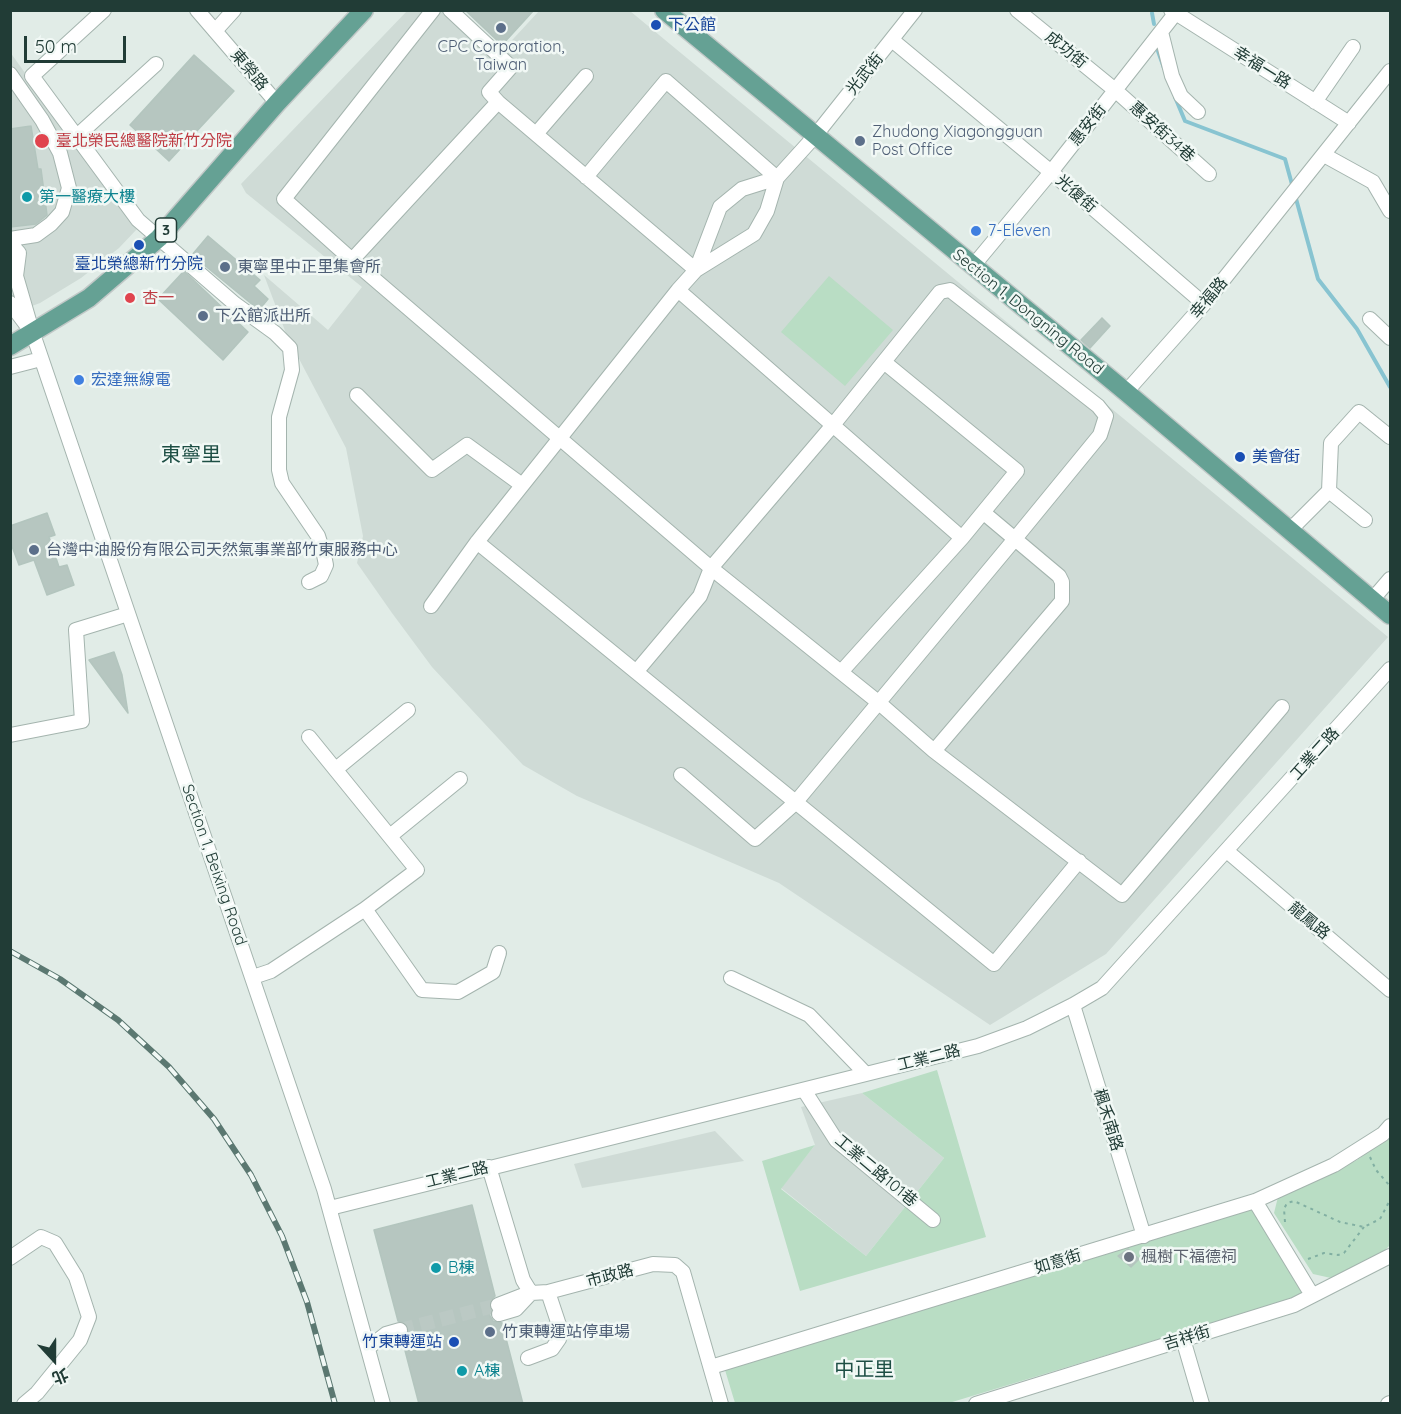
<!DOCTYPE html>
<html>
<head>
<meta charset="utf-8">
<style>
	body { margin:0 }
	#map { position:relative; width:1401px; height:1414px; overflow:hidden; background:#e1ece7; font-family:Quicksand,"Noto Sans TC",sans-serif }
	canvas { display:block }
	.frame { position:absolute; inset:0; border:12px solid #213c36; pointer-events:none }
	.north { position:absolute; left:24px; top:1330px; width:60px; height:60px; -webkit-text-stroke:4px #f1f8f5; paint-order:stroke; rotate:159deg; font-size:16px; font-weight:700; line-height:24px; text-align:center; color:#213c36 }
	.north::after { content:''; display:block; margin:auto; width:21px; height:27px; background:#213c36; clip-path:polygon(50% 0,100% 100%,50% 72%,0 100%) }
	.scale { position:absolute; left:24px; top:36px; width:102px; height:27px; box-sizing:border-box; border:3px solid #213c36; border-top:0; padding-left:8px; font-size:18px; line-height:21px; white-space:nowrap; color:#213c36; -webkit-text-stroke:4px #f1f8f5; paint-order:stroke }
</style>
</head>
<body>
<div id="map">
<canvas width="1401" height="1414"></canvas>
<div class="frame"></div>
<div class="north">北</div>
<div class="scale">50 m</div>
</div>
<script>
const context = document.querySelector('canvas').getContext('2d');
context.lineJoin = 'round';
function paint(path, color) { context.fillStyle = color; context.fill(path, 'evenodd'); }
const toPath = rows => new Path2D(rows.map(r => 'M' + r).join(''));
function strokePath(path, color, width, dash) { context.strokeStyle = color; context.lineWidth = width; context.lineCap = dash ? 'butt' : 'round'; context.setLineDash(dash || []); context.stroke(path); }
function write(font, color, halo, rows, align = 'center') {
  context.font = font + ' Quicksand,"Noto Sans TC",sans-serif'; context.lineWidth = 5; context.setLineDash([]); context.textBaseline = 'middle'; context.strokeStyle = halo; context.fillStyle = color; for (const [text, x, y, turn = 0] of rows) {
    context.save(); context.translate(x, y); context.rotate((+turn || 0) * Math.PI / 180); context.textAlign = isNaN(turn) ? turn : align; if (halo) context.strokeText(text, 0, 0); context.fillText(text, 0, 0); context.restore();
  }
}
paint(toPath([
	[407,11,455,11,502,51,539,11,630,11,1388,637,1106,954,990,1025,779,883,577,796,523,765,432,667,392,613,357,563,363,536,346,448,287,336,264,275,328,330,362,287,246,193,241,184],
	[10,52,137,229,119,248,81,278,40,303,11,314],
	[862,1093,944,1158,866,1256,781,1188,815,1145,801,1107],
	[715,1131,744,1161,582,1188,574,1164]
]), '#cfdbd6');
paint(toPath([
	[829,276,893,330,845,386,781,332],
	[937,1070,986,1237,800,1291,762,1161,815,1145,781,1189,866,1256,944,1158,862,1093],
	[1390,1136,1390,1245,1384,1251,1331,1278,1313,1274,1274,1213,1278,1197,1357,1160],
	[1251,1207,1307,1294,949,1403,735,1403,725,1370]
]), '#b9ddc4');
strokePath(toPath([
	[1152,13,1154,24],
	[1158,51,1164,68],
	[1175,97,1185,121,1285,159,1293,188],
	[1295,195,1318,279,1357,329,1390,387]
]), '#88c4d1', 4);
const building = toPath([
	[465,10,534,10,502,45,465,10],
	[194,55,234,91,169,161,130,125,194,55],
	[31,126,38,169,41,169,47,215,36,224,10,227,10,129,31,126],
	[208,236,260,280,254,286,268,299,259,310,192,255,208,236],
	[184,271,248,332,223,360,158,299,184,271],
	[1102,318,1110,326,1090,348,1081,340,1102,318],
	[47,513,55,535,49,537,59,567,67,565,74,585,47,595,34,560,19,565,10,541,10,526,47,513],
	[114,652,122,675,128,713,89,660,114,652],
	[472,1205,495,1296,489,1303,490,1316,493,1321,502,1323,523,1404,419,1404,402,1339,407,1336,409,1328,406,1323,398,1321,374,1230,472,1205],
	[1128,1249,1139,1259,1131,1267,1118,1256,1128,1249]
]);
paint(building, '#b6c6c0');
strokePath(building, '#b3c5be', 1.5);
strokePath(toPath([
	[400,1330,498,1305]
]), '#bbc9c4', 14, [14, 7]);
const minor = toPath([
	[104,10,32,76,138,220,235,304,275,333,290,348,292,370,279,417,279,470,282,483,318,536,324,555,326,565,321,576,309,582],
	[197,10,277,103],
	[450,10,511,67,489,92,498,102],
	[1017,10,1115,90,1209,174],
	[1171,10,1349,123],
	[215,31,234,10],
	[1161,32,1172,76,1181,96,1198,112],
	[892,40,1051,172,1204,304],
	[10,74,42,120,60,153,69,188,62,212,51,224,36,235,10,239],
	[1315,102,1353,47],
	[536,134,586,76],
	[76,137,156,64],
	[1324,155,1373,182,1390,211],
	[586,177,666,81,777,178,815,136,915,10],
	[10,243,19,253,16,276,32,331,324,1189,383,1404],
	[352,260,284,199,433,10],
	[973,266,1051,172,1178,10],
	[696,270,498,102,352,260,711,568,878,702,934,751,1062,601,1062,582,1059,576,984,513],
	[696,270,720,207,742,189,777,178,767,211,754,234,696,270,678,290,962,538,841,672],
	[10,303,28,327],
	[1370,319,1390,338],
	[884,362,1017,471,962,538],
	[10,367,41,359],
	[1126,392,1204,304,1390,71],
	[357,395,432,470,467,445,522,485],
	[1329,491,1365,520],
	[1290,530,1329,491,1331,443,1359,412,1390,437],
	[477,542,994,964,1079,861],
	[1372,600,1390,579],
	[431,606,477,542,678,290],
	[636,672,700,596,711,568,833,425,940,292,950,290,1098,406,1106,416,1100,435,1014,540,795,803,755,839,681,775],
	[10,735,82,721,76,630,128,614],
	[309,737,417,870,365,909],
	[934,751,1122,895,1282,707],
	[336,769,408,710],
	[390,836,460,779],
	[1228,852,1390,990],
	[253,977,271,971,365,909,422,990,458,992,493,972,499,953],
	[731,978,809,1015,865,1073],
	[1073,1005,1144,1236],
	[804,1090,836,1140,933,1220],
	[489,1167,523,1280,531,1293,548,1292,653,1264,675,1265,683,1272,721,1404],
	[1255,1201,1312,1295],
	[330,1208,978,1046,1027,1028,1073,1005,1102,988,1390,669],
	[10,1258,41,1237,55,1243,76,1277,89,1317,80,1340,37,1393,24,1404],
	[498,1305,529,1293],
	[499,1314,516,1309,531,1293],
	[1183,1339,1202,1404],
	[368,1348,386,1334,400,1330],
	[528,1358,552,1349,559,1339,560,1328,548,1292],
	[711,1367,1255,1201,1334,1165,1383,1134,1390,1126],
	[976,1404,1294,1305,1390,1256],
	[1388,1404,1390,1403]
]);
const major = toPath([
	[664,10,1126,392,1390,615],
	[10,346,89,298,159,238,277,103,364,10]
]);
strokePath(minor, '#a4b4ae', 16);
strokePath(major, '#c1c8c7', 21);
strokePath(toPath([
	[1370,1157,1376,1170,1390,1186],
	[1285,1222,1284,1209,1287,1203,1294,1201,1340,1222,1364,1227,1380,1219,1390,1200],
	[1308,1259,1324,1253,1338,1255,1344,1253,1364,1227]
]), '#81afa2', 2, [3, 4.5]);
strokePath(minor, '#fff', 14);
strokePath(major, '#65a194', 18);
const rail = toPath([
	[10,951,60,979,118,1020,169,1067,214,1119,251,1175,282,1236,307,1302,335,1404]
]);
strokePath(rail, '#5b7871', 6);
strokePath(rail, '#f1f8f5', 4, [11]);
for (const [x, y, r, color] of [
	[656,25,6,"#1a4fb4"],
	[501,28,6,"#5c6f8a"],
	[42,141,8,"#e0444e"],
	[860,141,6,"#5c6f8a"],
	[27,197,6,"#0f9aa8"],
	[976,231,6,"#3f7fe0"],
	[139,245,6,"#1a4fb4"],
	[225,267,6,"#5c6f8a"],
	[130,298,6,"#e0444e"],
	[203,316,6,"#5c6f8a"],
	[79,380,6,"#3f7fe0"],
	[1240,457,6,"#1a4fb4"],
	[34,550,6,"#5c6f8a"],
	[1129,1257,6,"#6b7280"],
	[436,1268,6,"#0f9aa8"],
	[490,1332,6,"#5c6f8a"],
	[454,1342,6,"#1a4fb4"],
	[462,1371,6,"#0f9aa8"]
]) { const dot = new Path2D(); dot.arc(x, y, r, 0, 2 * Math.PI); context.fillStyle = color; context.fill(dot); strokePath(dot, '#f1f8f5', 2); }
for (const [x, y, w] of [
	[166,230,21]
]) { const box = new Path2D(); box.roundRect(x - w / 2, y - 12, w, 24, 4.5); context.fillStyle = '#f1f8f5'; context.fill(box); strokePath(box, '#213c36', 1.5); }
write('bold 15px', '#213c36', null, [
	["3",166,230]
]);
write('16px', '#164399', '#f1f8f5', [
	["下公館",668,25],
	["臺北榮總新竹分院",139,264,"center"],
	["美會街",1252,457],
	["竹東轉運站",442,1342,"right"]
], 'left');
write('16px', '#4e5e75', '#f1f8f5', [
	["CPC Corporation,",501,47,"center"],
	["Taiwan",501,65,"center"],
	["Zhudong Xiagongguan",872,132],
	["Post Office",872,150],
	["東寧里中正里集會所",237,267],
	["下公館派出所",215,316],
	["台灣中油股份有限公司天然氣事業部竹東服務中心",46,550],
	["竹東轉運站停車場",502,1332]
], 'left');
write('16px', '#213c36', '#f1f8f5', [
	["成功街",1066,50,39],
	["幸福一路",1262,68,32],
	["東榮路",249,70,50],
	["光武街",865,74,-51],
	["惠安街",1088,125,-52],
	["惠安街34巷",1162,132,42],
	["光復街",1076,194,41],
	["幸福路",1209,298,-50],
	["Section 1, Dongning Road",1028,312,39],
	["工業二路",1315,754,-48],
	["Section 1, Beixing Road",214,865,71],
	["龍鳳路",1309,921,40],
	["工業二路",929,1058,-14],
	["楓禾南路",1108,1120,73],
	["工業二路101巷",876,1171,40],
	["工業二路",457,1175,-14],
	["如意街",1058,1262,-17],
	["市政路",610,1276,-15],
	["吉祥街",1187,1338,-17]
]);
write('16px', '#be3a42', '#f1f8f5', [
	["臺北榮民總醫院新竹分院",56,141],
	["杏一",142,298]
], 'left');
write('16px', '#0d838f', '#f1f8f5', [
	["第一醫療大樓",39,197],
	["B棟",448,1268],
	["A棟",474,1371]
], 'left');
write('16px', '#366cbe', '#f1f8f5', [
	["7-Eleven",988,231],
	["宏達無線電",91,380]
], 'left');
write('16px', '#5b616d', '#f1f8f5', [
	["楓樹下福德祠",1141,1257]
], 'left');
write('20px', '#1d4e44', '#f1f8f5', [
	["東寧里",191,455],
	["中正里",864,1370]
]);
</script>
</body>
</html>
